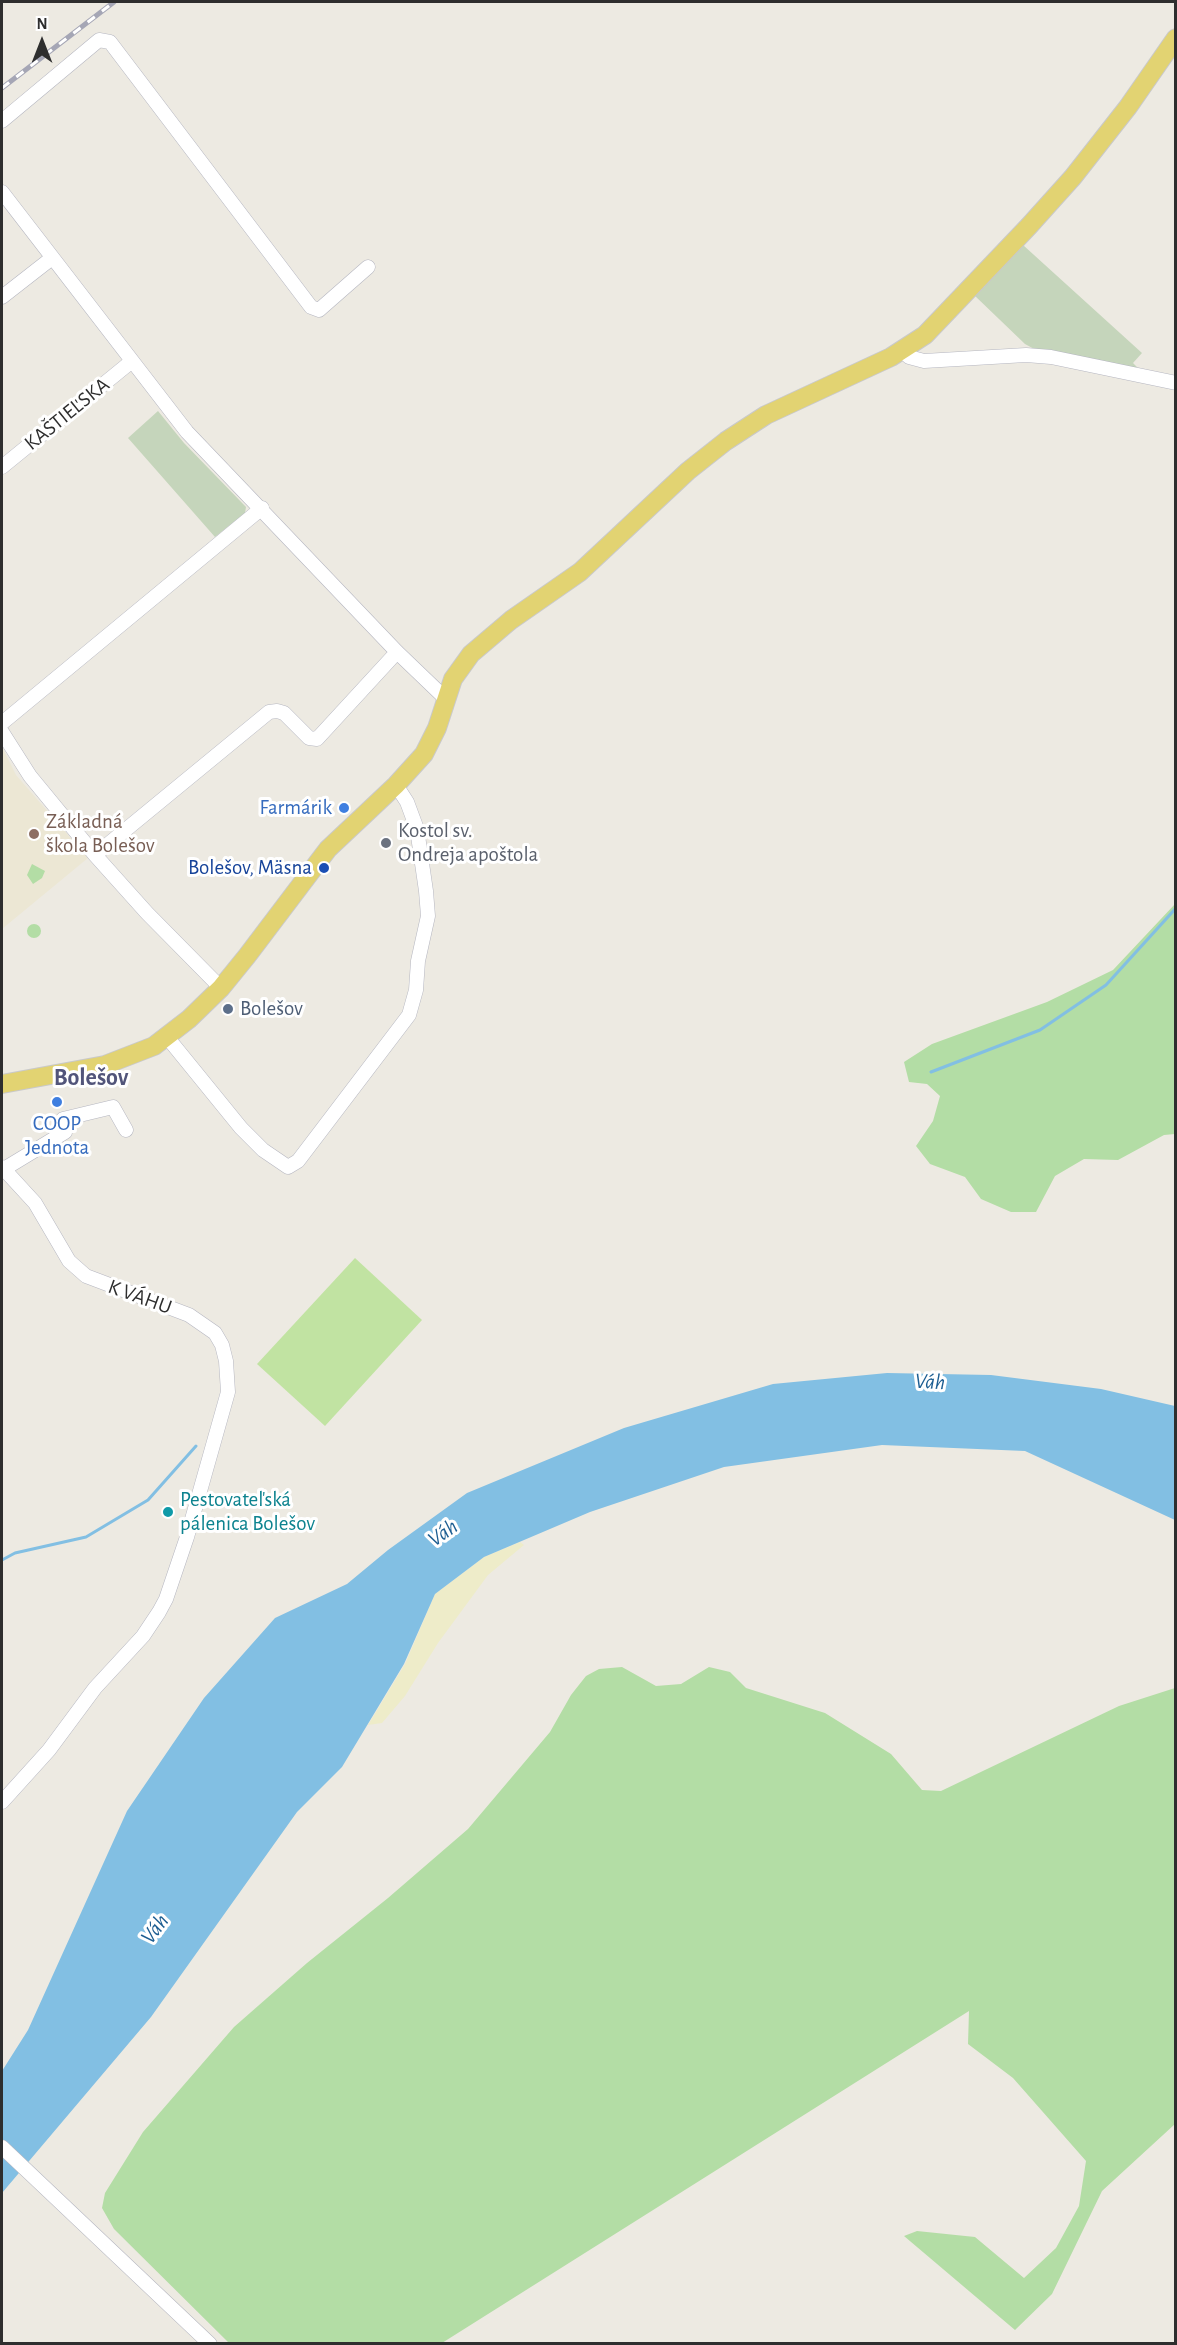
<!DOCTYPE html>
<html>
<head>
<meta charset="utf-8">
<style>
	body { margin:0 }
	#map { position:relative; width:1177px; height:2345px; overflow:hidden; background:#edeae2; font-family:"Alegreya Sans",sans-serif }
	canvas { display:block }
	.frame { position:absolute; inset:0; border:3px solid #2e2e2e; pointer-events:none }
	.north { position:absolute; left:12px; top:12px; width:60px; height:60px; -webkit-text-stroke:4px #fff; paint-order:stroke; rotate:0deg; font-size:16px; font-weight:700; line-height:24px; text-align:center; color:#2e2e2e }
	.north::after { content:''; display:block; margin:auto; width:21px; height:27px; background:#2e2e2e; clip-path:polygon(50% 0,100% 100%,50% 72%,0 100%) }
</style>
</head>
<body>
<div id="map">
<canvas width="1177" height="2345"></canvas>
<div class="frame"></div>
<div class="north">N</div>
</div>
<script>
const context = document.querySelector('canvas').getContext('2d');
context.lineJoin = 'round';
function paint(path, color) { context.fillStyle = color; context.fill(path, 'evenodd'); }
const toPath = rows => new Path2D(rows.map(r => 'M' + r).join(''));
function strokePath(path, color, width, dash) { context.strokeStyle = color; context.lineWidth = width; context.lineCap = dash ? 'butt' : 'round'; context.setLineDash(dash || []); context.stroke(path); }
function write(font, color, halo, rows, align = 'center') {
  context.font = font + ' "Alegreya Sans",sans-serif'; context.lineWidth = 6; context.setLineDash([]); context.textBaseline = 'middle'; context.strokeStyle = halo; context.fillStyle = color; for (const [text, x, y, turn = 0] of rows) {
    context.save(); context.translate(x, y); context.rotate((+turn || 0) * Math.PI / 180); context.textAlign = isNaN(turn) ? turn : align; if (halo) context.strokeText(text, 0, 0); context.fillText(text, 0, 0); context.restore();
  }
}
paint(toPath([
	[2,747,16,775,88,858,2,929]
]), '#ece7d4');
paint(toPath([
	[32,864,45,871,42,878,33,884,27,875],
	[1175,904,1175,1134,1164,1135,1118,1160,1084,1159,1055,1176,1036,1212,1011,1212,981,1199,965,1177,930,1164,916,1146,933,1121,940,1096,927,1084,909,1082,904,1062,932,1044,1047,1002,1113,970],
	'27 931a7 7 0 1 1 14 0a7 7 0 1 1-14 0Z',
	[622,1667,656,1686,681,1684,709,1667,730,1672,746,1688,825,1713,891,1754,922,1790,941,1791,1119,1706,1175,1688,1175,2124,1102,2191,1052,2294,1015,2330,904,2236,917,2231,975,2237,1024,2278,1056,2248,1079,2206,1086,2161,1013,2078,968,2044,969,2011,442,2343,229,2343,114,2229,102,2208,105,2193,143,2132,234,2027,307,1963,388,1898,468,1829,550,1732,571,1695,586,1676,599,1669]
]), '#b3dda5');
paint(toPath([
	[520,1542,524,1545,488,1575,438,1643,405,1696,382,1723,368,1725,405,1664,435,1594,484,1557]
]), '#eeecc9');
paint(toPath([
	[1023,245,1142,353,1133,363,1139,369,1036,350,1025,344,974,295],
	[158,411,184,443,246,507,245,513,215,537,128,438]
]), '#c5d5bb');
paint(toPath([
	[355,1258,422,1320,325,1426,257,1364]
]), '#c1e3a2');
paint(toPath([
	[887,1373,991,1375,1101,1389,1175,1406,1175,1520,1025,1451,882,1445,724,1467,590,1512,484,1557,435,1594,404,1664,342,1767,297,1812,151,2017,2,2193,2,2071,28,2030,127,1811,204,1698,275,1618,347,1584,388,1550,467,1493,624,1428,773,1384]
]), '#82bfe3');
strokePath(toPath([
	[931,1072,1040,1030,1106,985,1176,908],
	[2,1560,15,1553,86,1537,148,1500,196,1446]
]), '#82bfe3', 3);
const minor = toPath([
	[2,121,99,40,110,42,311,307,319,310,368,267],
	[2,192,187,432,397,652,446,699],
	[2,297,52,258],
	[903,351,909,357,924,361,1026,355,1051,357,1176,383],
	[2,467,132,361],
	[2,723,262,508],
	[2,732,30,776,95,855,147,913,221,988],
	[95,855,269,712,277,711,284,713,309,738,317,739,397,652],
	[167,1037,241,1128,263,1150,288,1167,298,1161,409,1015,416,990,418,961,428,916,426,891,417,829,407,802,396,785],
	[2,1167,35,1203,69,1261,86,1276,189,1315,215,1333,222,1345,226,1361,228,1392,187,1537,166,1599,159,1612,143,1636,95,1688,49,1750,2,1802],
	[4,1169,65,1132,63,1119,113,1107,126,1130],
	[2,2147,210,2344]
]);
const major = toPath([
	[2,1084,105,1065,154,1046,189,1019,221,988,247,956,328,849,396,785,424,754,437,728,453,679,471,654,511,620,580,572,688,471,726,441,766,415,891,357,925,335,1029,226,1073,177,1128,107,1176,38]
]);
strokePath(minor, '#b5b6c0', 15);
strokePath(major, '#c9c9c9', 20);
strokePath(minor, '#fff', 14);
strokePath(major, '#e2d372', 18);
const rail = toPath([
	[2,88,114,2]
]);
strokePath(rail, '#a5a6b5', 5);
strokePath(rail, '#fff', 3, [9]);
for (const [x, y, r, color] of [
	[344,808,6,"#3f7fe0"],
	[34,834,6,"#8d6e63"],
	[386,843,6,"#6b7280"],
	[324,868,6,"#1a4fb4"],
	[228,1009,6,"#5c6f8a"],
	[57,1102,6,"#3f7fe0"],
	[168,1512,6,"#0f9aa8"]
]) { const dot = new Path2D(); dot.arc(x, y, r, 0, 2 * Math.PI); context.fillStyle = color; context.fill(dot); strokePath(dot, '#fff', 2); }
write('21px', '#2e2e2e', '#fff', [
	["KAŠTIEĽSKA",67,414,-39],
	["K VÁHU",140,1297,20]
]);
write('21px', '#366cbe', '#fff', [
	["Farmárik",332,808],
	["COOP",57,1124,"center"],
	["Jednota",57,1148,"center"]
], 'right');
write('21px', '#785e54', '#fff', [
	["Základná",46,822],
	["škola Bolešov",46,846]
], 'left');
write('21px', '#5b616d', '#fff', [
	["Kostol sv.",398,831],
	["Ondreja apoštola",398,855]
], 'left');
write('21px', '#164399', '#fff', [
	["Bolešov, Mäsna",312,868]
], 'right');
write('21px', '#4e5e75', '#fff', [
	["Bolešov",240,1009]
], 'left');
write('21px', '#0d838f', '#fff', [
	["Pestovateľská",180,1500],
	["pálenica Bolešov",180,1524]
], 'left');
write('italic 22px', '#1d5e92', '#fff', [
	["Váh",930,1382,3],
	["Váh",443,1533,-35],
	["Váh",155,1929,-53]
]);
write('bold 24px', '#52557a', '#fff', [
	["Bolešov",91,1078]
]);
</script>
</body>
</html>
